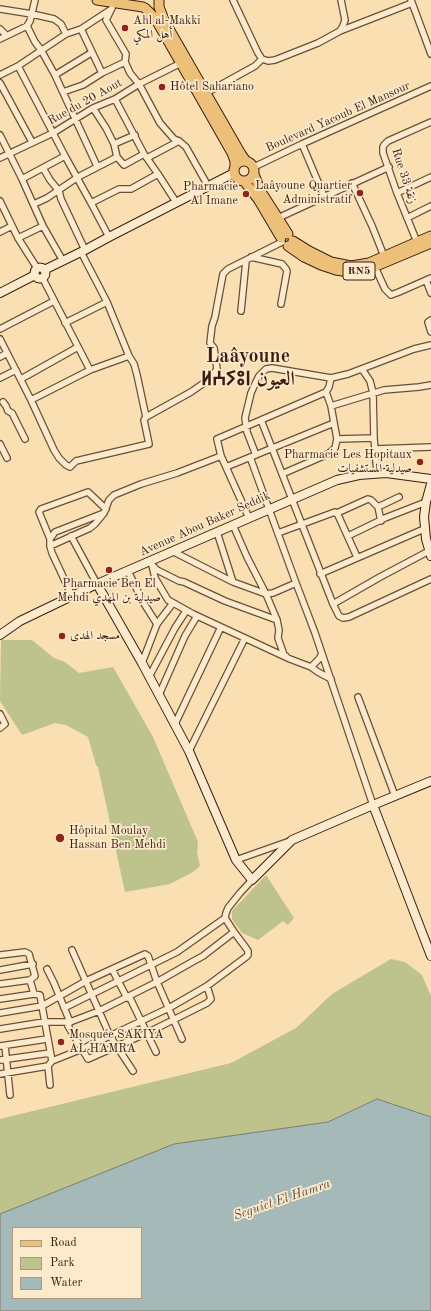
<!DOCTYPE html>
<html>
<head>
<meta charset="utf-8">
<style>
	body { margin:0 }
	#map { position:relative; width:431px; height:1311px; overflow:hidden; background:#f9dfb1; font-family:"Old Standard TT",serif }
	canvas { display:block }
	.legend { position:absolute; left:12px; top:1227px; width:130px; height:72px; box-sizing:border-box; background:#fbeacc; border:1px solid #af9881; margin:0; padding:5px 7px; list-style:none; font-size:12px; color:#3d1d10 }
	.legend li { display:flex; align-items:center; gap:8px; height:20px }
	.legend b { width:20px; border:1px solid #af9881 }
</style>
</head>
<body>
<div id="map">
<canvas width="431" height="1311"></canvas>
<ul class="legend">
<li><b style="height:5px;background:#ecc078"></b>Road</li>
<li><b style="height:11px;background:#bec28c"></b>Park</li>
<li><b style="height:11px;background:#a4b9b8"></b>Water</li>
</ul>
</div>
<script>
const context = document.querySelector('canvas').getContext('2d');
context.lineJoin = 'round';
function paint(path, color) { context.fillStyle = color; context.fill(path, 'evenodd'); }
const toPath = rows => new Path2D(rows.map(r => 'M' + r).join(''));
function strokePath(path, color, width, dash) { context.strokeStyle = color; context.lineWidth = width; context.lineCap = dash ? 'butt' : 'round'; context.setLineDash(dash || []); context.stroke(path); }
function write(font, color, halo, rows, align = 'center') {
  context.font = font + ' "Old Standard TT",Amiri,"Noto Sans Tifinagh",serif'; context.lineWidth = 3.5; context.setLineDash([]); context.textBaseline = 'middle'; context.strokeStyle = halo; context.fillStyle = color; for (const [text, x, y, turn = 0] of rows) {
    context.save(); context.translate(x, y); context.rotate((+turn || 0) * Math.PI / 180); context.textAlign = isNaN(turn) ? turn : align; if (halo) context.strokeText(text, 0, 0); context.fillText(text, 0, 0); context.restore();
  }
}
paint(toPath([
	[1,640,32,640,54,658,65,662,79,673,113,667,153,737,198,842,197,852,200,866,193,872,170,884,125,892,98,767,96,765,88,737,66,725,55,723,22,735,0,701],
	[266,875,294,918,288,925,283,921,258,940,242,933,232,919,232,911],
	[391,959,405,962,422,975,431,996,431,1117,377,1099,328,1122,174,1144,0,1214,0,1119,231,1063,296,1028,332,994]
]), '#bec28c');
const water = toPath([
	[377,1099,431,1117,431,1311,0,1311,0,1214,174,1144,328,1122,377,1099],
	[13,1228,141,1228,141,1298,13,1298,13,1228]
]);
paint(water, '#a4b9b8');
strokePath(water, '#7b7b75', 1);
const street = toPath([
	[233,0,258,53,262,59,268,61,275,60,318,43,340,31,343,26,345,20,341,0],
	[411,0,431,54],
	[112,8,106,20,126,54,125,62,130,73,139,84,160,123,174,139,179,141,186,147,208,186],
	[0,9,32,14,54,19,61,24,66,34],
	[27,26,35,42,41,50,55,75,97,166],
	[0,29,6,35],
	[81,29,102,73],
	[340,31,412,3],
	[0,39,27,26,30,21,35,0],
	[18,66,65,156,91,203,109,237],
	[0,75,18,66,66,34,81,29,110,10],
	[55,75,91,53],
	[0,83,32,142],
	[63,92,83,85,102,73,125,62],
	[206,93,255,66,262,59],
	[115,99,144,154,158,174,176,202],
	[93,108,106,128,114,144],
	[0,135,22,179,43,226,63,261],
	[135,135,114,144,117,157,124,165,144,154],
	[302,144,324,196],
	[0,158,53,133,93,108,115,99,139,84,181,63],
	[147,158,179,141],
	[254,167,302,144,431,86],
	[43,168,50,180,59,191,61,199,85,250],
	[22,179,65,156],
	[352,183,372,226,384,256],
	[397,193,431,177],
	[0,201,18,238,37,268],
	[91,203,119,189,131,189,158,174],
	[34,204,47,198,78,177,117,157],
	[278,218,389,167],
	[407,218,431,206],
	[0,232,12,226],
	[18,238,43,226],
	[417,242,397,193,383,153,383,147,384,145,388,141,431,122],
	[81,252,107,302,129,356,134,364,137,375,146,417,191,392,211,378,217,369,214,348,210,343,212,326,215,317,223,274,228,269,282,242],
	[251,257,282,264,286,269,287,271,281,304],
	[375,267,385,289,391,295,399,292,431,278],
	[42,277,90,370],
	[426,280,431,293],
	[241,311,246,261],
	[431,320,428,322,431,332],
	[65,323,107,302],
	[0,329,54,301],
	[0,339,31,400,54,450,59,458,66,465,70,467,76,461,149,444,144,420,146,417],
	[0,357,7,353],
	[362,369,370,381,373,393,374,438,377,473],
	[0,378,16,370],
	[21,379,78,347],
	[326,392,331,406],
	[31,400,90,370,129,356],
	[3,402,6,406,8,411,12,413,25,439],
	[261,420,333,604,380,577,429,551],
	[337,439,374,438],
	[0,444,7,458],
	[375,449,431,447],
	[256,455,247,432,245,418,251,393,255,384,259,376,266,369,272,368,331,378,348,374,414,349,431,345],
	[250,457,296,583,315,633,373,805],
	[226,467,334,423],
	[282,474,328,454,335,448,337,439,331,406,384,390,419,387,431,385],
	[378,507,381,521],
	[337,513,368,499,371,500,378,507,399,497],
	[249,518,226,467,221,456,217,439,326,392,329,387,331,378],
	[233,525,247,557,266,594,277,620,279,630,278,638,284,655,286,656],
	[217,532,233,582],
	[278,533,335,512,338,515,357,557],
	[71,536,97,584],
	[348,536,385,518,426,502],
	[50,539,39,512,41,509,88,492,106,509],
	[50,546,90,528,95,524,104,513,109,500,114,495,141,484,177,473,221,456],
	[172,551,233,582,266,594,273,593,296,583],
	[150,562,152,565,155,578,168,600,193,614,290,659,311,667,318,672,331,679],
	[153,566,157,570,179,581,184,582,225,601,277,620],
	[128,571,143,602,157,624],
	[320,574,424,529],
	[72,596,52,553,50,546,50,539,55,532,104,513],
	[333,604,339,616,343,618,349,617,431,579],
	[142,663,157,624,173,603],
	[311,667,319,659,322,654],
	[149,677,175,628,186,611],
	[159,695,185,636,197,616],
	[358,697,395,796],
	[0,714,5,724,0,728],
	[175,724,221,627],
	[189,751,245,638],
	[236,860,290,841],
	[72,950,110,1036,133,1071],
	[0,955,25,952,29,954,35,976,30,980,34,994,40,995,52,1061,48,1066,50,1085],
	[47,969,54,983,70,1022,68,1026,88,1059,147,1033,207,1003,211,999,207,986],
	[112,969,127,998],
	[0,970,33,964],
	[0,984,30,980],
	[129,996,156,1052],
	[0,999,34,994],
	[64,1008,177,952,225,918],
	[0,1013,42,1006,86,981,145,954,148,956,157,982,182,1039],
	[0,1029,44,1022,70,1022,99,1011,157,982,192,962,203,956,234,932,225,918,226,913,228,908,240,893,252,880],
	[0,1046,47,1039],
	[5,1046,10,1095],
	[0,1060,50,1053],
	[52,1061,82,1049,169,1008,207,986,246,957,248,955,248,951,246,948,234,932],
	[0,1074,48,1066]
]);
const secondary = toPath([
	'34.5 273a5.5 5.5 0 1 1 11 0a5.5 5.5 0 1 1-11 0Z',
	[44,270,85,250,109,237,234,173],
	[0,293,35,275],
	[431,484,426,502,424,517,426,539,431,556],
	[97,584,142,663,189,751,236,860,252,880,292,840,373,805,431,781],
	[0,635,20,621,97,584,337,480,359,475,386,473,431,479],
	[373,805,431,956]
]);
const primary = toPath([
	[97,0,143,7],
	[159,0,159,7,165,22,241,154,246,161],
	[145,8,153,16,159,25,232,153,235,161,235,166],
	'234 171a10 10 0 1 1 20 0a10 10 0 1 1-20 0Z',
	[254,174,260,190,288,234],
	[244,181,258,199,281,238],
	[293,241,309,251,331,262,351,266,369,263,431,236],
	[288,246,304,257,321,265,336,270,349,272,369,269,431,243]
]);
strokePath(street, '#6c4e38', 8);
strokePath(secondary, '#3d1d10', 10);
strokePath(primary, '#3d1d10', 11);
strokePath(street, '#fbeacc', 5.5);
strokePath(secondary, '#fbeacc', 8);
strokePath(primary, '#ecc078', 9);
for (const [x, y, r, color] of [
	[125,28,4,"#8f2418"],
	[162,87,4,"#8f2418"],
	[360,193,4,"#8f2418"],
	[246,194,4,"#8f2418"],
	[420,462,4,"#8f2418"],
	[109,570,4,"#8f2418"],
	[62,636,4,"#8f2418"],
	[60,838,5,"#8f2418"],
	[61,1042,4,"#8f2418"]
]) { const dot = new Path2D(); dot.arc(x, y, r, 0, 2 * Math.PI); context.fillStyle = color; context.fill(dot); strokePath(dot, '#fbeacc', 1.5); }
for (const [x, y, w] of [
	[359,271,32]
]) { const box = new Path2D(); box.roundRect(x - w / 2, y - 9, w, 18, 3); context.fillStyle = '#fbeacc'; context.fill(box); strokePath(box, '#3d1d10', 1); }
write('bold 11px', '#3d1d10', null, [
	["RN5",359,271]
]);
write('12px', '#3d1d10', '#fbeacc', [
	["Ahl al-Makki",133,21],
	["أهل المكي",133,35],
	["Hôtel Sahariano",170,87],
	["Laâyoune Quartier",352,186,"right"],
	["Administratif",352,200,"right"],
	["Pharmacie",238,187,"right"],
	["Al Imane",238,201,"right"],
	["Pharmacie Les Hopitaux",412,455,"right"],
	["صيدلية المستشفيات",412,469,"right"],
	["Pharmacie Ben El",109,584,"center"],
	["Mehdi صيدلية بن المهدي",109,598,"center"],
	["مسجد الهدى",70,636],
	["Hôpital Moulay",69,831],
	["Hassan Ben Mehdi",69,845],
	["Mosquée SAKIYA",69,1035],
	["AL HAMRA",69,1049]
], 'left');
write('12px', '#3d1d10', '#fbeacc', [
	["Rue du 20 Aout",85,102,-29],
	["Boulevard Yacoub El Mansour",338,117,-24],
	["Rue 33 زنقة",404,176,72],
	["Avenue Abou Baker Seddik",205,524,-24]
]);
write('italic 13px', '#5c4c42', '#fbeacc', [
	["Seguiet El Hamra",282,1200,-19]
]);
write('bold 20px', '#3d1d10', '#fbeacc', [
	["Laâyoune",248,357],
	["ⵍⵄⵢⵓⵏ العيون",248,380]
]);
</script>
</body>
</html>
